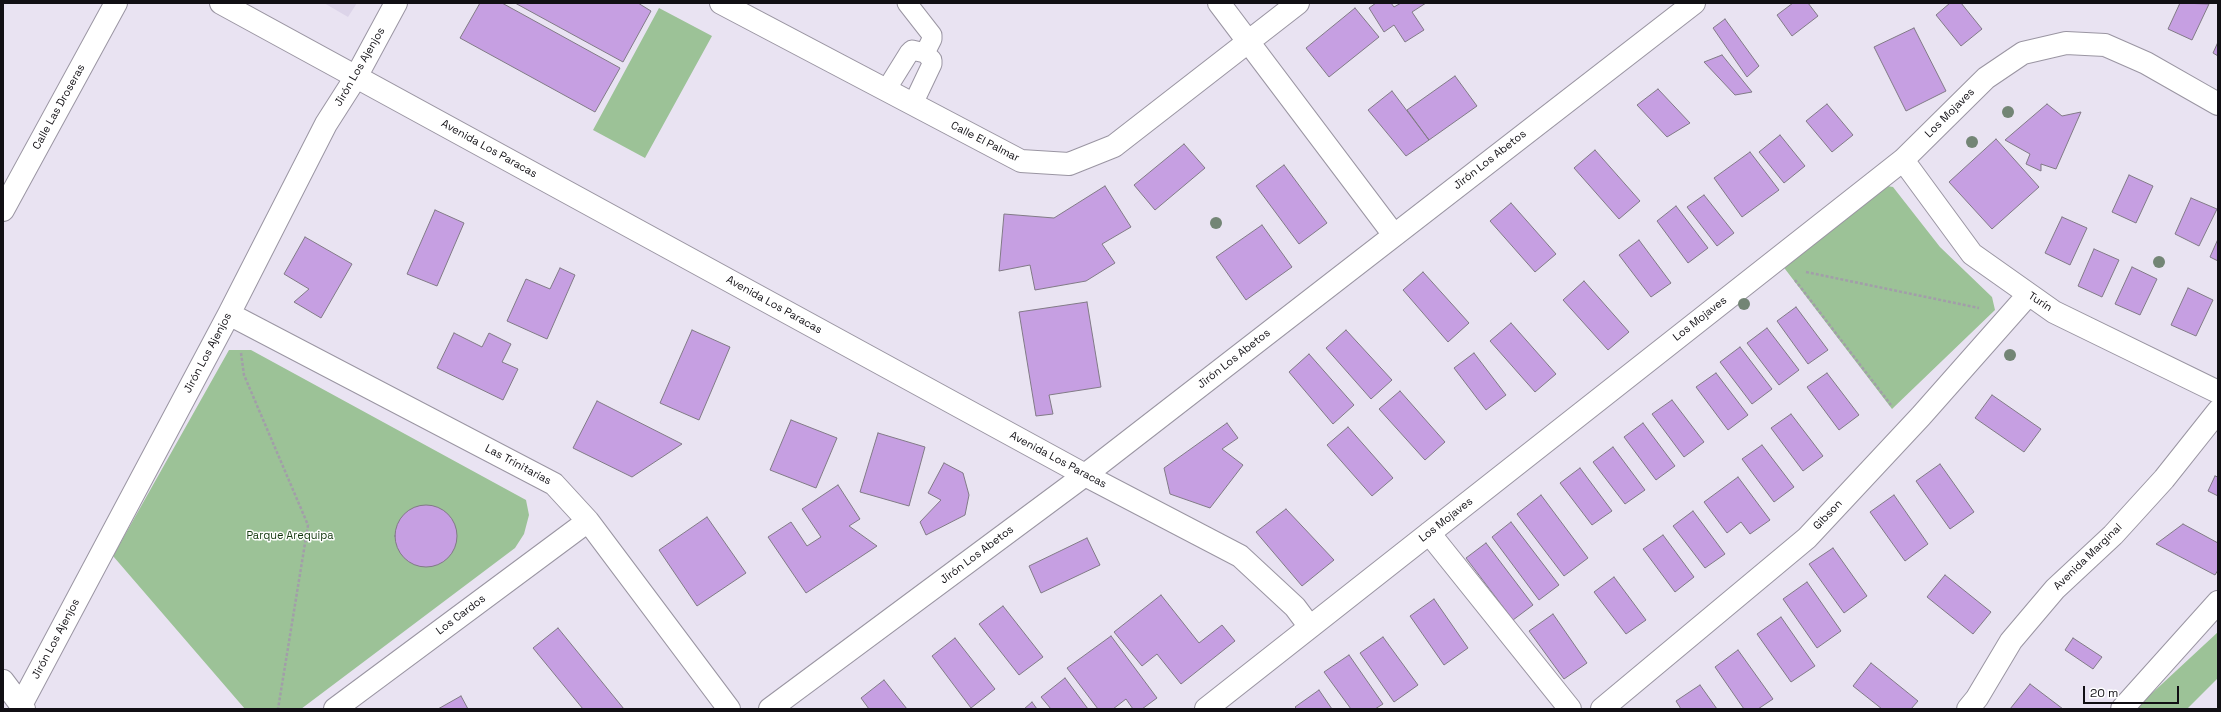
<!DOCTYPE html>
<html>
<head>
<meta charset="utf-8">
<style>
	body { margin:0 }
	#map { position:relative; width:2221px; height:712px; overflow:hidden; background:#e9e3f2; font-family:"Space Grotesk",sans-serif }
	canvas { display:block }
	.frame { position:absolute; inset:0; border:4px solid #110f14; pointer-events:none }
	.scale { position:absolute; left:2083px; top:686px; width:96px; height:18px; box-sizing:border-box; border:2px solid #110f14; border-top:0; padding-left:5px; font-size:12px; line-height:14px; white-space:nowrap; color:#110f14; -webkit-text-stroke:3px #fff; paint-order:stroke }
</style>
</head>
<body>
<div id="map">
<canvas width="2221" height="712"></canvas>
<div class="frame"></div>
<div class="scale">20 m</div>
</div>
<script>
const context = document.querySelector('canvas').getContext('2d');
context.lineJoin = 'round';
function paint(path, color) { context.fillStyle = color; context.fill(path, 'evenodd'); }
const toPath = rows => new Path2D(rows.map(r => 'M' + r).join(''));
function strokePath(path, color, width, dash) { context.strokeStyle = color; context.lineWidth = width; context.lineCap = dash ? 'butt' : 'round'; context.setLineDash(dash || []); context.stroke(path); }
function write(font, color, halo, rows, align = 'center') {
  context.font = font + ' "Space Grotesk",sans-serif'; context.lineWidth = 3; context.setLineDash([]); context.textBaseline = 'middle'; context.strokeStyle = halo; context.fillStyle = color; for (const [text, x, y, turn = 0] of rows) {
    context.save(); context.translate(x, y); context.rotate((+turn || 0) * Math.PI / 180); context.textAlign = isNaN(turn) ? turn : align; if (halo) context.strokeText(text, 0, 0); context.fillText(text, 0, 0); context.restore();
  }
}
paint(toPath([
	[324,3,357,3,348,17]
]), '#dcd4e9');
paint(toPath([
	[659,8,712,36,645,158,593,130],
	[1882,185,1893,187,1940,247,1992,297,1995,310,1892,409,1782,265],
	[229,350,251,350,526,500,529,515,524,534,515,548,301,709,245,709,113,556],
	[2218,632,2218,678,2187,709,2135,709]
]), '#9cc297');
const building = toPath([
	[480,3,502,3,620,68,595,112,460,38,480,3],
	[515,3,638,3,651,11,623,62,515,3],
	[1376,3,1391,3,1394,7,1401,3,1426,3,1412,12,1424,30,1405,42,1394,25,1384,32,1369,8,1376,3],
	[1793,3,1808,3,1818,16,1792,36,1777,15,1793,3],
	[1950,3,1961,3,1982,29,1961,46,1936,15,1950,3],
	[2180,3,2209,4,2192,40,2168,29,2180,3],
	[1355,8,1379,37,1329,77,1306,48,1355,8],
	[1725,19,1759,66,1747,77,1713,28,1725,19],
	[1914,28,1946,91,1906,111,1874,47,1914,28],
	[2218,42,2218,56,2213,53,2218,42],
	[1722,55,1752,92,1735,95,1704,62,1722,55],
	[1455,76,1477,106,1429,140,1407,110,1455,76],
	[1658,89,1690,123,1667,137,1637,105,1658,89],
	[1392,91,1429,140,1406,156,1368,110,1392,91],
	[1827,104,1853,135,1832,152,1806,121,1827,104],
	[2047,104,2062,116,2081,112,2056,169,2041,164,2041,171,2026,164,2030,154,2005,140,2047,104],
	[1780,135,1805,166,1784,183,1759,152,1780,135],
	[1996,139,2039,187,1992,229,1949,182,1996,139],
	[1184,144,1205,168,1155,210,1134,185,1184,144],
	[1595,150,1640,201,1619,219,1574,168,1595,150],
	[1750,152,1779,190,1742,217,1714,178,1750,152],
	[1284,165,1327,223,1299,244,1256,186,1284,165],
	[2129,175,2153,186,2136,223,2112,212,2129,175],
	[1105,186,1131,227,1102,244,1115,263,1086,281,1035,290,1030,265,999,271,1004,214,1054,218,1105,186],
	[1704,195,1734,233,1717,246,1687,207,1704,195],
	[2191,198,2217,209,2199,246,2175,234,2191,198],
	[1511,203,1556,254,1535,272,1490,221,1511,203],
	[1676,206,1708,248,1688,263,1657,221,1676,206],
	[435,210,464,223,437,286,407,274,435,210],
	[2062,217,2087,228,2070,265,2045,253,2062,217],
	[1262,225,1292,267,1246,300,1216,257,1262,225],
	[305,237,352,264,321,318,294,302,309,289,284,274,305,237],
	[2218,239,2218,261,2210,257,2218,239],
	[1639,240,1671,283,1651,297,1619,255,1639,240],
	[2094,249,2119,260,2102,297,2078,286,2094,249],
	[2132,267,2157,279,2140,315,2115,304,2132,267],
	[560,268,575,275,547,339,507,321,526,279,550,289,560,268],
	[1423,272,1469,323,1448,342,1403,290,1423,272],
	[1584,281,1629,332,1608,350,1563,300,1584,281],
	[2188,288,2213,300,2196,336,2171,325,2188,288],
	[1087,302,1101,387,1049,395,1053,414,1036,416,1019,312,1087,302],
	[1796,307,1828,350,1808,364,1777,321,1796,307],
	[1511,323,1556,374,1535,392,1490,341,1511,323],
	[1767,328,1799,370,1779,385,1747,343,1767,328],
	[692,330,730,347,699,420,660,403,692,330],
	[1346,330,1392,380,1371,399,1326,348,1346,330],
	[454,333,482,347,489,333,511,344,502,362,518,369,503,400,437,368,454,333],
	[1740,347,1772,389,1752,404,1720,362,1740,347],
	[1474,353,1506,395,1486,410,1454,368,1474,353],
	[1309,354,1354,405,1333,424,1289,372,1309,354],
	[1716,373,1748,415,1728,430,1696,387,1716,373],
	[1827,373,1859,415,1839,430,1807,387,1827,373],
	[1400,391,1445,442,1425,460,1379,409,1400,391],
	[1992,395,2041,429,2024,452,1975,418,1992,395],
	[1672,400,1704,442,1684,457,1652,414,1672,400],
	[597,401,682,444,632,477,573,448,597,401],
	[1791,414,1823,456,1803,471,1771,428,1791,414],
	[791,420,837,438,816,488,770,470,791,420],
	[1227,423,1238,438,1222,449,1243,465,1210,508,1170,494,1164,468,1227,423],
	[1643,423,1675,466,1656,480,1624,437,1643,423],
	[1348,427,1393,478,1372,496,1327,445,1348,427],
	[878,433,925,447,909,506,860,492,878,433],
	[1762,445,1794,487,1774,502,1742,459,1762,445],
	[1613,447,1645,490,1625,504,1593,462,1613,447],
	[944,463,963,473,969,495,965,515,926,535,920,522,941,500,928,493,944,463],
	[1940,464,1974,512,1950,529,1916,481,1940,464],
	[1580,468,1612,511,1592,525,1560,483,1580,468],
	[2215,476,2218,477,2218,496,2208,491,2215,476],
	[1738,477,1770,520,1750,534,1741,522,1727,533,1704,502,1738,477],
	[838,485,860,519,849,526,877,546,806,593,768,537,791,522,807,546,821,537,802,509,838,485],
	[1541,495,1588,558,1564,576,1517,514,1541,495],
	[1894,495,1928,544,1905,561,1870,512,1894,495],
	'395 536a31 31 0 1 1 62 0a31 31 0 1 1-62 0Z',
	[1286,509,1334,560,1302,586,1256,532,1286,509],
	[1693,511,1725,554,1705,568,1673,526,1693,511],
	[707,517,746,573,697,606,659,550,707,517],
	[1511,522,1559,585,1539,600,1492,537,1511,522],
	[2183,524,2218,543,2218,570,2215,575,2156,544,2183,524],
	[1663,535,1694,577,1675,592,1643,549,1663,535],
	[1087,538,1100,565,1041,593,1029,566,1087,538],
	[1486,543,1533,605,1513,620,1466,558,1486,543],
	[1833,548,1867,596,1844,613,1809,564,1833,548],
	[1945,575,1991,612,1973,634,1927,597,1945,575],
	[1614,577,1646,620,1626,634,1594,592,1614,577],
	[1807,582,1841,631,1817,648,1783,599,1807,582],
	[1161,595,1199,643,1222,625,1235,641,1181,684,1157,654,1142,666,1114,632,1161,595],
	[1434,599,1468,648,1444,665,1410,616,1434,599],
	[1003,606,1043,657,1019,675,979,624,1003,606],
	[1553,614,1587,663,1564,679,1529,631,1553,614],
	[1781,617,1815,666,1791,682,1757,634,1781,617],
	[558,628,624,709,583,709,533,648,558,628],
	[1111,636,1157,698,1142,709,1133,709,1126,699,1113,709,1098,709,1067,668,1111,636],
	[1383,637,1418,685,1394,702,1360,653,1383,637],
	[955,638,995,689,971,708,932,656,955,638],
	[2073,638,2102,657,2093,669,2065,650,2073,638],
	[1738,650,1773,699,1758,709,1744,709,1715,667,1738,650],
	[1349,655,1383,704,1375,709,1351,709,1324,672,1349,655],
	[1871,663,1918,701,1911,709,1882,709,1853,686,1871,663],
	[1065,678,1088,709,1051,709,1041,697,1065,678],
	[884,680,907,709,869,709,861,698,884,680],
	[2030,684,2063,709,2010,709,2030,684],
	[1700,685,1717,709,1681,709,1676,701,1700,685],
	[1319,690,1332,709,1297,709,1295,707,1319,690],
	[461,696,468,709,438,709,461,696],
	[1032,702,1037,709,1024,709,1032,702]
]);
paint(building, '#c69fe2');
strokePath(building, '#817a86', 1);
const lane = toPath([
	[886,90,909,53,912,50,925,53,932,39,932,35,907,3],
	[913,104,932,64,932,60,925,53]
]);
const street = toPath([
	[721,3,1021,161,1069,164,1114,146,1298,3],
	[1219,3,1394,235],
	[1903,160,1972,254,2054,312,2218,392],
	[3,210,116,3],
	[229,314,554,484,588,521,729,709],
	[1085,475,1240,556,1295,607,1310,627],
	[1429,533,1570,709],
	[3,681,24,709],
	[21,705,229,314,326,124,356,77,396,3],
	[335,709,588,521],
	[1206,709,1903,160,1986,78,2023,53,2066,43,2105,45,2146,63,2218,104],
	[1602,709,1807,538,1921,416,2028,295],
	[1968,709,1977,698,2011,641,2055,589,2113,535,2164,479,2218,411],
	[2122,709,2218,602]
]);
const secondary = toPath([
	[221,3,1085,475],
	[770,709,1085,475,1694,3]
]);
strokePath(lane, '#9a95a2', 21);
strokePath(street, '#9a95a2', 24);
strokePath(secondary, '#9a95a2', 24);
strokePath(toPath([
	[1806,272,1979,308],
	[1795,280,1891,405],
	[241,353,244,375,308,525,278,709]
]), '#a29ea9', 2.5, [3, 2]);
strokePath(lane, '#fff', 19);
strokePath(street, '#fff', 22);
strokePath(secondary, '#fff', 22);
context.fillStyle = '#738575';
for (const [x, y] of [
	[2008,112],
	[1972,142],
	[1216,223],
	[2159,262],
	[1744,304],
	[2010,355]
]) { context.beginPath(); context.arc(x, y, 6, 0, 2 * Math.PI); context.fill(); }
write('11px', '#110f14', '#fff', [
	["Jirón Los Ajenjos",360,67,-60],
	["Calle Las Droseras",59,107,-61],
	["Los Mojaves",1950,113,-45],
	["Calle El Palmar",985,142,27],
	["Avenida Los Paracas",489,149,29],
	["Jirón Los Abetos",1490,160,-38],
	["Turín",2040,302,33],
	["Avenida Los Paracas",774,305,29],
	["Los Mojaves",1700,319,-38],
	["Jirón Los Ajenjos",208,353,-62],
	["Jirón Los Abetos",1234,359,-38],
	["Avenida Los Paracas",1058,460,28],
	["Las Trinitarias",518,465,28],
	["Gibson",1828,515,-47],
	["Los Mojaves",1446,520,-38],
	["Jirón Los Abetos",977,555,-37],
	["Avenida Marginal",2088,557,-44],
	["Los Cardos",461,615,-37],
	["Jirón Los Ajenjos",56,639,-62]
]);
write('11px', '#13380e', '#fff', [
	["Parque Arequipa",290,536]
]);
</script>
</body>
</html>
